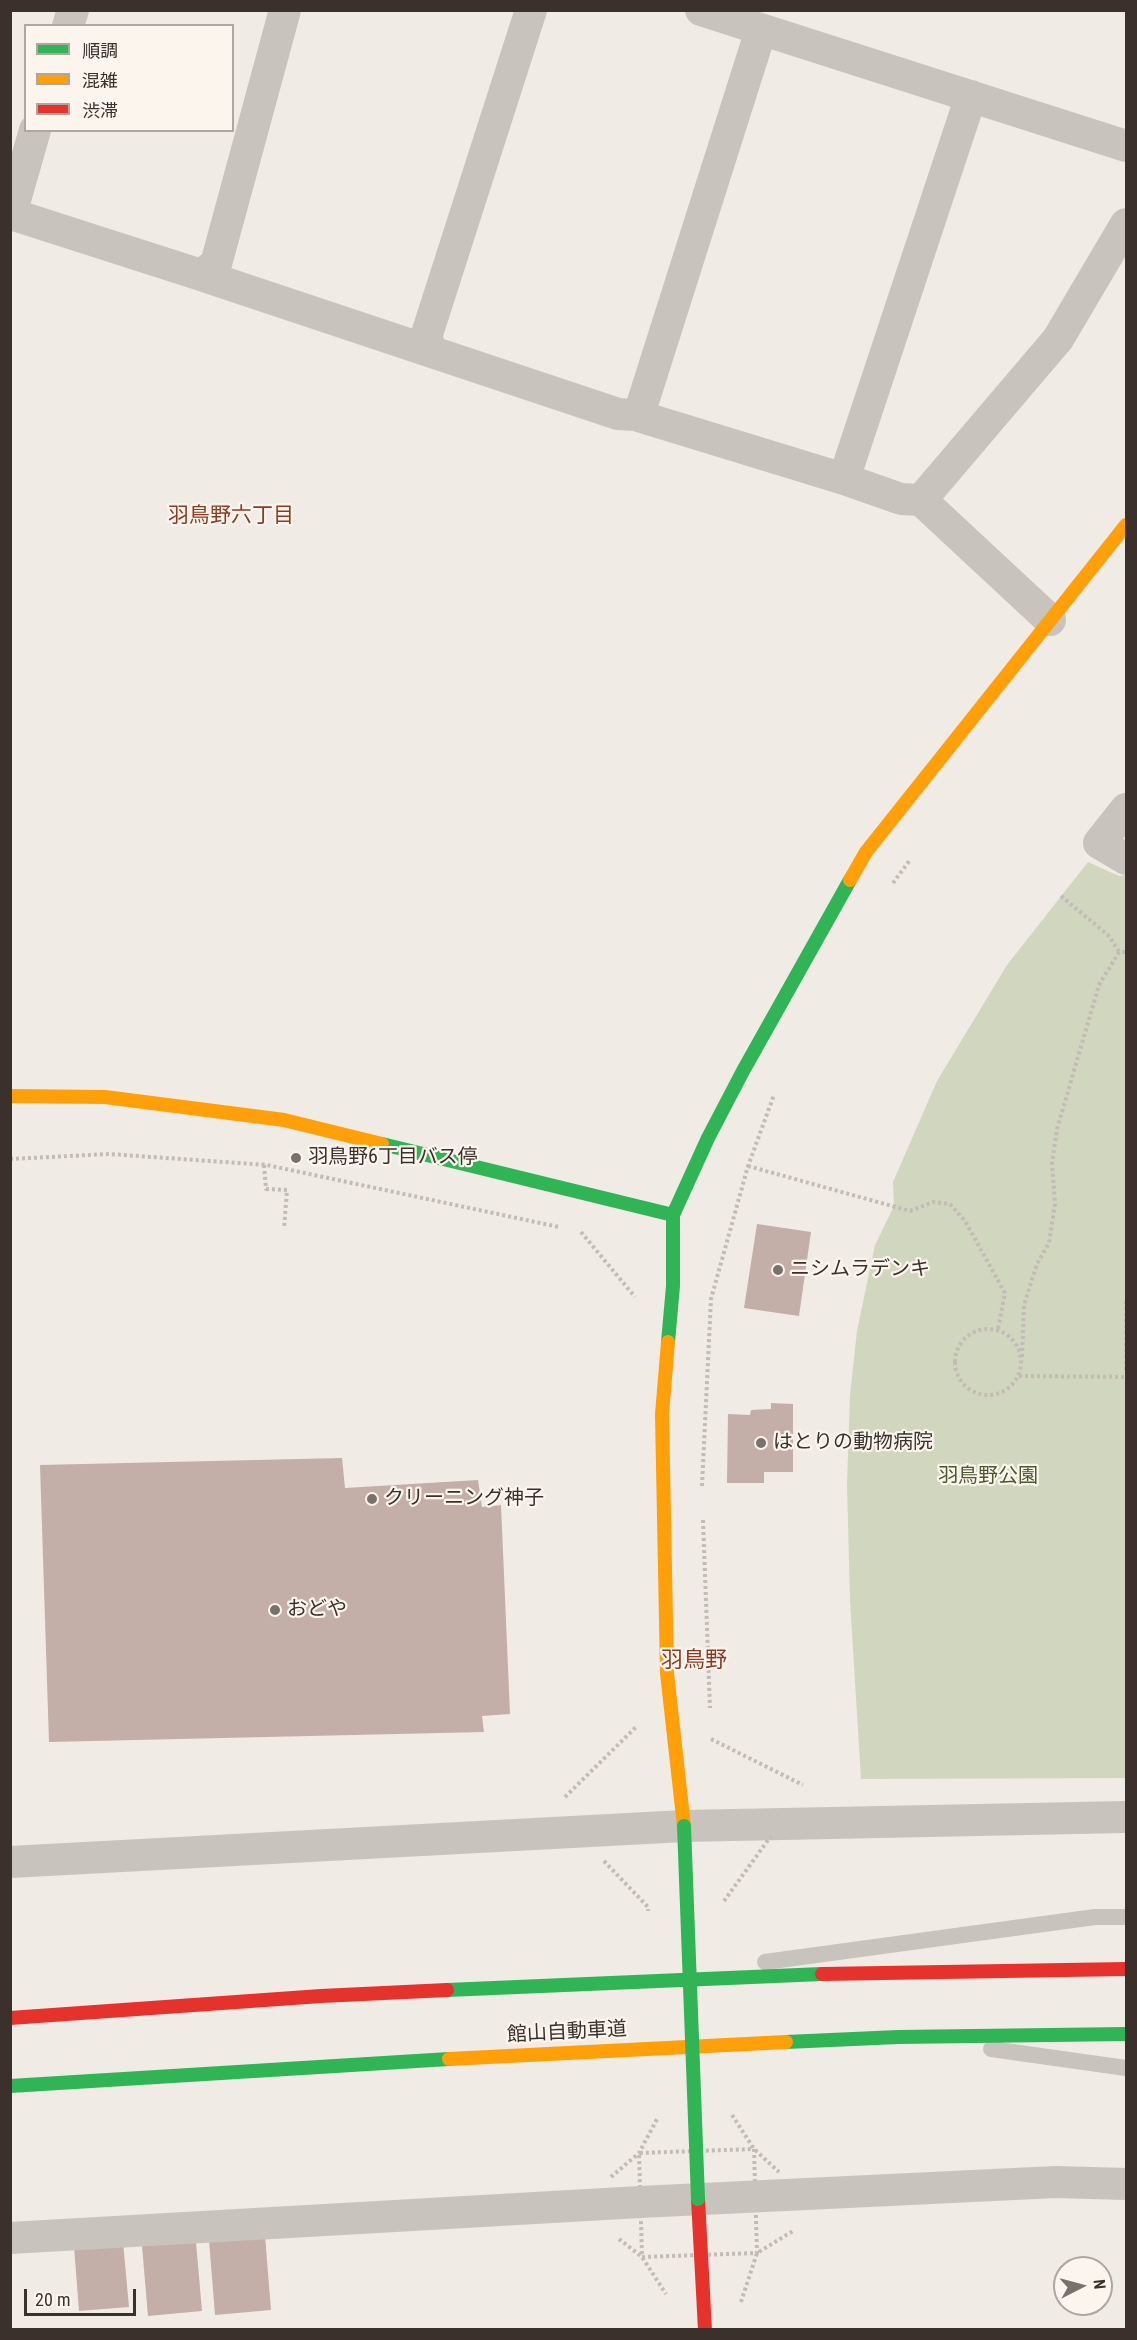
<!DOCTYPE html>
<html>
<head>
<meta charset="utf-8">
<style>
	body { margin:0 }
	#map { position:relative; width:1137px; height:2340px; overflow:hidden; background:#f0ebe5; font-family:"Roboto Condensed","Noto Sans JP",sans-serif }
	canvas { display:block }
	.frame { position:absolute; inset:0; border:12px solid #3b302b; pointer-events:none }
	.legend { position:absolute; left:24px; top:24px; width:210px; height:108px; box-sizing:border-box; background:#fbf5ee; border:2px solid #aea6a0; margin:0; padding:8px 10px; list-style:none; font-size:18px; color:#3b302b }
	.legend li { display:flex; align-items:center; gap:12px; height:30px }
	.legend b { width:30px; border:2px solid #aea6a0 }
	.north { position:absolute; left:1053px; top:2256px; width:60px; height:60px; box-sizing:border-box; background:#fbf5ee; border:2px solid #aea6a0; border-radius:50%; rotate:84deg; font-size:16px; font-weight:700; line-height:24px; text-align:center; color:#3b302b }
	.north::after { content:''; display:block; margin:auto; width:21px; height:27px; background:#7a716c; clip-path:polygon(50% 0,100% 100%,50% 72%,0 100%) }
	.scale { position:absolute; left:24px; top:2289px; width:112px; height:27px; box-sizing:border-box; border:3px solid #3b302b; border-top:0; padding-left:8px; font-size:18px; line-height:21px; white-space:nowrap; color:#3b302b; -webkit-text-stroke:4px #fbf5ee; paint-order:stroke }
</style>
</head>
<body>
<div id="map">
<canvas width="1137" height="2340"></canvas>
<div class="frame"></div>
<ul class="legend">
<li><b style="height:8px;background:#30b455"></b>順調</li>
<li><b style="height:8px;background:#ff9f0a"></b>混雑</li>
<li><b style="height:8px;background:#e5322d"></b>渋滞</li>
</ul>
<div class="north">N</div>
<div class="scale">20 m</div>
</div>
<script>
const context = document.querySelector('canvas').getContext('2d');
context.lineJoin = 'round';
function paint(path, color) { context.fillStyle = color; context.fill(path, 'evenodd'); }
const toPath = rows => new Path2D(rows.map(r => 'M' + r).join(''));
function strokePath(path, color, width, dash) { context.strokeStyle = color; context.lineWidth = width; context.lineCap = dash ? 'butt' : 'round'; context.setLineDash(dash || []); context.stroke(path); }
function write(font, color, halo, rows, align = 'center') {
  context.font = font + ' "Roboto Condensed","Noto Sans JP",sans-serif'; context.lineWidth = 4.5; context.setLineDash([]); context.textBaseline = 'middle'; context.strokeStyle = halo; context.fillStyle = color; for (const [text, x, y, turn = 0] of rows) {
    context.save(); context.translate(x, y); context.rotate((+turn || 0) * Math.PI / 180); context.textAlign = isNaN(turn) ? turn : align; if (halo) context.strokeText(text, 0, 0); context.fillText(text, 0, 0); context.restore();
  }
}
paint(toPath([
	[1088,862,1119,876,1126,875,1126,1778,861,1779,850,1600,847,1484,850,1395,857,1331,875,1245,894,1206,893,1182,937,1081,1007,965]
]), '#d1d6bf');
paint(toPath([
	[757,1224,811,1232,799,1316,744,1308],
	[771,1403,793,1404,793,1472,764,1472,764,1483,727,1483,728,1414,750,1415,751,1410,771,1409],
	[342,1458,345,1488,478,1480,482,1507,501,1505,510,1714,482,1716,484,1732,49,1742,40,1465],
	[265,2235,271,2310,215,2315,209,2240],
	[123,2242,129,2307,79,2311,74,2246],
	[196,2242,202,2311,148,2316,142,2246]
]), '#c3afa7');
strokePath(toPath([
	[893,883,910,860],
	[1061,896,1109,936,1119,952],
	[10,1159,109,1154,267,1165,559,1227],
	[264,1165,266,1189,287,1190,284,1229],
	[748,1166,910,1211,933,1202,950,1204,965,1221,1005,1293,998,1329],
	[581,1232,635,1297],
	[1126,1301,1126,1372],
	'955 1362a33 33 0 1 1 66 0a33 33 0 1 1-66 0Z',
	[1022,1357,1024,1305,1037,1264,1049,1243,1055,1204,1052,1163,1057,1129,1099,985,1119,952,1126,952],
	[1019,1376,1126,1377],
	[702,1486,711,1299,748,1166,774,1095],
	[703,1520,710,1708],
	[711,1739,803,1785],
	[565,1797,636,1727],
	[754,2149,757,2253,642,2257,639,2153,754,2149],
	[619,2239,642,2257,666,2294],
	[741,2302,757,2253,793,2231]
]), '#c2bbb6', 4, [3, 3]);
strokePath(toPath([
	[765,1962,1095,1917,1126,1917],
	[991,2049,1126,2068]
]), '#c9c3be', 16);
strokePath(toPath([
	[531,10,426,337,432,352,618,414,635,415,641,408,761,30],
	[701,10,1126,146],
	[68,26,73,10],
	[971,96,844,479,901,499,921,500,1058,339,1126,224],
	[35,130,11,214,201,275,216,264,285,10],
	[201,275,432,352],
	[635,415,844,479],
	[921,500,1050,620],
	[1126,809,1099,843,1126,859],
	[10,1862,684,1826,1126,1817],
	[10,2238,640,2202,1056,2182,1126,2184]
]), '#c9c3be', 32);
strokePath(toPath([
	[382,1144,673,1215],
	[668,1342,673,1286,673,1215,708,1138,743,1071,850,880],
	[447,1990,822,1974],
	[786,2042,898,2037,1126,2034],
	[10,2086,449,2059]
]), '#30b455', 14);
strokePath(toPath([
	[850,880,866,852,1126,525],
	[10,1096,105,1097,284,1120,382,1144],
	[668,1342,662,1414,667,1673,684,1826],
	[449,2059,786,2042]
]), '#ff9f0a', 14);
strokePath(toPath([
	[822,1974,1126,1969],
	[10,2018,321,1996,447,1990],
	[698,2199,705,2330]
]), '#e5322d', 14);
strokePath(toPath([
	[604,1861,648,1907,648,1911],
	[724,1901,771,1836],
	[732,2115,754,2149,779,2172],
	[611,2177,639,2153,657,2119]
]), '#c2bbb6', 4, [3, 3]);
strokePath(toPath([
	[684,1826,698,2199]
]), '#30b455', 14);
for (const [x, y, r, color] of [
	[296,1158,6,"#7a716c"],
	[778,1270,6,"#7a716c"],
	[761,1443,6,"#7a716c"],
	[372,1499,6,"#7a716c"],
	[275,1610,6,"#7a716c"]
]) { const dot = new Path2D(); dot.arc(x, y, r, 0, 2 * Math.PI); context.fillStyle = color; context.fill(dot); strokePath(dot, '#fbf5ee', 2); }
write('20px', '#3b302b', '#fbf5ee', [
	["羽鳥野6丁目バス停",308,1158],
	["ニシムラデンキ",790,1270],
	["はとりの動物病院",773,1443],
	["クリーニング神子",384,1499],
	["おどや",287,1610]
], 'left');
write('20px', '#4a5a2e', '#fbf5ee', [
	["羽鳥野公園",988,1477]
]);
write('20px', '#3b302b', '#fbf5ee', [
	["館山自動車道",567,2033,-3]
]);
write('21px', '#8c3b22', '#fbf5ee', [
	["羽鳥野六丁目",231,517]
]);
write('22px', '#8c3b22', '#fbf5ee', [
	["羽鳥野",694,1661]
]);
</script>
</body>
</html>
